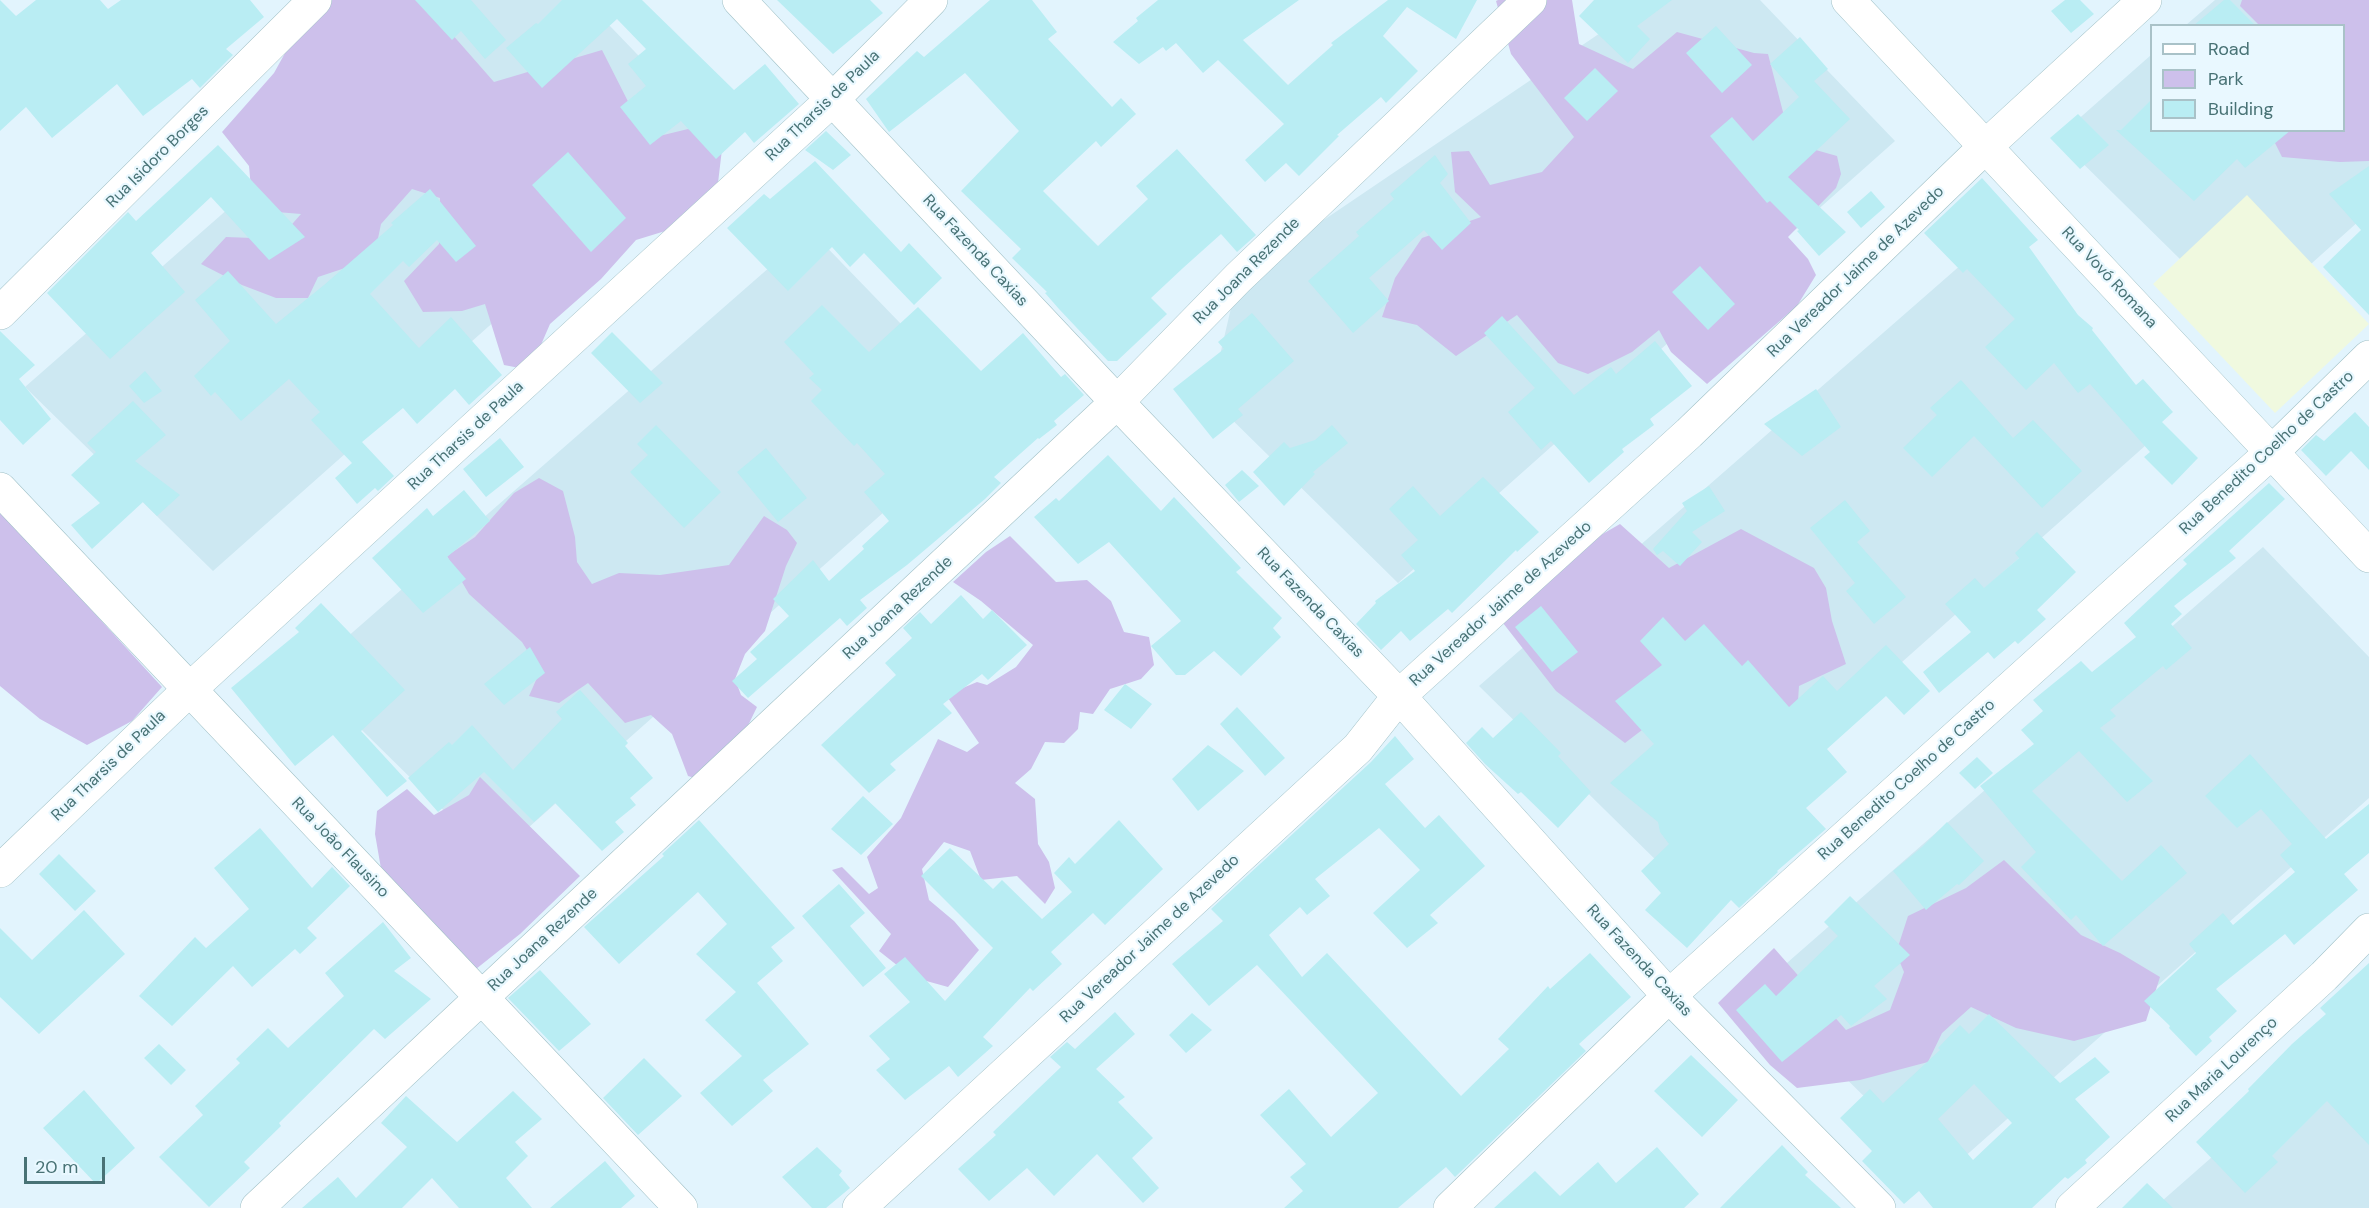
<!DOCTYPE html>
<html>
<head>
<meta charset="utf-8">
<style>
	body { margin:0 }
	#map { position:relative; width:2369px; height:1208px; overflow:hidden; background:#e2f4fd; font-family:"DM Sans",sans-serif }
	canvas { display:block }
	.legend { position:absolute; left:2150px; top:24px; width:195px; height:108px; box-sizing:border-box; background:#e9f8ff; border:2px solid #a9c2c8; margin:0; padding:8px 10px; list-style:none; font-size:18px; color:#487275 }
	.legend li { display:flex; align-items:center; gap:12px; height:30px }
	.legend b { width:30px; border:2px solid #a9c2c8 }
	.scale { position:absolute; left:24px; top:1157px; width:81px; height:27px; box-sizing:border-box; border:3px solid #487275; border-top:0; padding-left:8px; font-size:18px; line-height:21px; white-space:nowrap; color:#487275; -webkit-text-stroke:4px #e9f8ff; paint-order:stroke }
</style>
</head>
<body>
<div id="map">
<canvas width="2369" height="1208"></canvas>
<ul class="legend">
<li><b style="height:8px;background:#fff"></b>Road</li>
<li><b style="height:16px;background:#cdc0eb"></b>Park</li>
<li><b style="height:16px;background:#b9edf3"></b>Building</li>
</ul>
<div class="scale">20 m</div>
</div>
<script>
const context = document.querySelector('canvas').getContext('2d');
context.lineJoin = 'round';
function paint(path, color) { context.fillStyle = color; context.fill(path, 'evenodd'); }
const toPath = rows => new Path2D(rows.map(r => 'M' + r).join(''));
function strokePath(path, color, width, dash) { context.strokeStyle = color; context.lineWidth = width; context.lineCap = dash ? 'butt' : 'round'; context.setLineDash(dash || []); context.stroke(path); }
function write(font, color, halo, rows, align = 'center') {
  context.font = font + ' "DM Sans",sans-serif'; context.lineWidth = 4.5; context.setLineDash([]); context.textBaseline = 'middle'; context.strokeStyle = halo; context.fillStyle = color; for (const [text, x, y, turn = 0] of rows) {
    context.save(); context.translate(x, y); context.rotate((+turn || 0) * Math.PI / 180); context.textAlign = isNaN(turn) ? turn : align; if (halo) context.strokeText(text, 0, 0); context.fillText(text, 0, 0); context.restore();
  }
}
paint(toPath([
	[466,0,585,0,710,130,213,571,25,387],
	[1649,0,1760,0,1895,141,1398,583,1210,398,1238,278],
	[2215,0,2369,0,2369,212,2245,323,2057,138,2151,55,2152,130,2344,130,2344,26,2186,25],
	[811,231,991,417,493,859,305,674],
	[1986,243,2164,429,1667,871,1479,686],
	[2263,547,2369,657,2369,798,1944,1175,1756,990],
	[2369,1019,2369,1208,2154,1208]
]), '#cde8f2');
paint(toPath([
	[2247,195,2369,324,2275,413,2153,284]
]), '#f0f9df');
paint(toPath([
	[329,0,422,0,494,82,602,50,647,139,688,129,722,149,718,183,675,228,636,240,601,279,550,324,530,370,504,365,485,304,462,311,423,312,404,281,439,244,440,198,412,189,381,224,376,248,345,268,318,277,308,298,276,298,242,285,201,264,226,237,279,239,301,214,253,210,249,166,222,132,274,73,295,35],
	[1498,0,1572,0,1579,44,1633,69,1677,32,1754,53,1768,54,1791,143,1837,156,1841,174,1836,188,1788,237,1808,259,1816,275,1797,306,1707,384,1671,352,1659,330,1632,352,1588,374,1558,363,1517,315,1456,356,1417,325,1382,317,1395,278,1422,238,1481,217,1455,192,1451,152,1469,151,1490,185,1542,172,1574,137,1511,54,1496,1],
	[2242,0,2369,0,2369,161,2340,162,2282,157,2269,131,2344,130,2344,26,2259,25,2240,6],
	[539,478,563,491,575,537,577,562,592,584,619,573,660,575,729,565,764,516,787,530,797,543,786,566,765,631,745,654,735,679,741,695,757,707,737,748,705,781,688,776,672,734,651,715,625,723,588,683,559,703,529,696,540,671,522,642,469,594,447,556,475,537,514,493],
	[0,510,162,687,132,721,87,745,40,719,0,686],
	[1620,524,1669,568,1741,529,1814,568,1826,588,1832,621,1846,664,1799,686,1797,715,1693,691,1625,743,1556,691,1503,623,1587,543],
	[1010,536,1056,582,1087,580,1111,601,1124,632,1149,637,1154,665,1141,679,1110,689,1093,714,1080,712,1078,729,1064,743,1045,742,1031,769,1015,783,1035,799,1038,844,1049,862,1055,888,1045,904,1017,876,981,880,970,851,944,842,922,869,929,900,954,921,979,950,948,987,912,977,879,951,891,934,832,870,842,867,869,894,878,888,867,857,901,818,938,739,967,752,979,743,946,695,977,682,987,685,1016,667,1033,645,981,601,953,582,986,552],
	[480,777,580,876,520,934,476,969,383,880,375,834,377,811,407,789,434,815,469,795],
	[2004,860,2081,935,2120,953,2160,977,2146,1021,2074,1041,2016,1028,1971,1007,1942,1033,1928,1062,1860,1080,1797,1088,1770,1065,1718,1003,1774,948,1846,1030,1890,1010,1904,972,1896,953,1908,916,1966,888]
]), '#cdc0eb');
paint(toPath([
	[0,0,16,16,36,0,100,0,108,9,121,0,250,0,264,17,226,49,233,55,200,88,192,79,143,116,117,84,52,138,26,107,0,131],
	[415,0,471,0,506,40,485,59,461,31,452,40],
	[562,0,642,0,734,90,765,64,799,104,754,143,745,132,716,159,681,121,650,145,620,107,646,86,628,64,646,49,617,19,542,88,506,48,536,23,538,24],
	[777,0,870,0,883,13,833,54],
	[990,0,1032,0,1057,32,1048,39,1112,107,1121,98,1136,114,1101,147,1096,141,1043,191,1098,246,1148,199,1136,186,1177,149,1256,235,1237,252,1221,234,1183,268,1151,298,1167,314,1117,361,1108,361,1059,309,1045,293,1047,292,1012,258,1021,249,961,191,1019,131,965,73,889,132,866,99,917,51,924,57],
	[1158,0,1299,0,1243,40,1288,85,1333,45,1331,43,1388,0,1477,0,1456,39,1407,7,1383,36,1418,71,1386,103,1381,97,1337,135,1339,136,1299,176,1286,163,1265,182,1245,160,1284,124,1218,60,1203,73,1176,43,1166,51,1163,47,1139,64,1113,42,1138,21,1136,18],
	[1594,0,1672,0,1637,26,1650,39,1628,63,1579,16],
	[2065,0,2080,0,2094,14,2071,33,2051,11],
	[2224,0,2230,0,2256,26,2193,26],
	[1716,26,1752,65,1722,93,1686,53],
	[1800,37,1828,69,1814,81,1850,119,1788,177,1846,232,1819,256,1797,231,1799,230,1770,201,1767,203,1710,136,1732,117,1753,141,1799,97,1770,64],
	[1595,68,1618,91,1587,121,1564,98],
	[2151,100,2151,130,2291,130,2245,168,2237,159,2194,201,2116,130,2121,130],
	[2078,114,2109,145,2080,169,2050,138],
	[826,131,851,155,833,170,805,150],
	[218,145,305,237,269,260,211,197,151,253,185,292,110,359,47,293,128,212,136,221],
	[568,152,626,218,591,252,532,185],
	[1435,155,1448,174,1440,183,1471,223,1442,250,1424,230,1369,278,1389,301,1353,333,1308,281,1359,236,1356,232,1394,199,1390,194],
	[815,161,901,252,909,243,942,278,914,305,864,253,850,267,832,247,788,291,727,228,764,194,770,199],
	[2369,166,2369,315,2323,267,2361,230,2329,194],
	[1982,178,2038,240,2029,247,2078,315,2093,328,2092,330,2136,385,2143,379,2173,412,2162,422,2198,458,2172,485,2144,457,2150,452,2090,384,2078,393,2054,363,2026,390,1985,347,2015,319,1967,269,1963,273,1924,233],
	[430,189,476,246,456,262,437,240,409,267,403,261,370,294,419,348,451,317,502,375,469,405,455,389,417,424,403,408,362,442,394,476,378,491,375,488,357,504,335,478,352,463,311,420,320,412,289,379,241,421,215,392,211,396,194,376,230,341,195,300,228,271,276,324,324,285,393,225,391,223],
	[1871,191,1885,207,1861,228,1847,212],
	[1700,266,1735,304,1708,330,1672,292],
	[822,305,869,352,918,307,981,371,1023,333,1061,377,1065,374,1084,395,1054,421,1057,425,1039,439,1038,438,994,477,1001,483,985,499,907,565,860,600,867,608,847,626,840,618,748,698,732,681,757,659,750,652,789,616,773,599,813,560,829,581,864,549,862,546,889,521,864,492,885,474,857,443,854,446,811,401,822,390,809,378,814,374,784,342],
	[1252,313,1294,361,1238,409,1243,415,1213,439,1173,389,1224,349,1218,342],
	[1502,316,1574,395,1611,367,1616,374,1655,341,1692,386,1650,419,1654,425,1622,449,1624,452,1589,483,1551,441,1541,450,1508,412,1535,388,1484,333],
	[0,331,35,365,19,379,51,419,23,445,0,420],
	[612,332,663,383,640,403,591,353],
	[145,371,162,391,144,403,129,386],
	[1961,380,2013,438,2033,420,2082,471,2042,508,1974,436,1932,477,1903,448,1937,415,1930,408],
	[1816,389,1841,427,1802,456,1764,424],
	[133,401,166,435,135,461,180,495,157,516,143,502,92,549,71,525,100,503,71,475,96,452,87,443],
	[2355,412,2369,427,2369,470,2351,451,2326,476,2301,450,2316,435,2324,441],
	[656,425,721,492,684,528,630,472,648,455,637,444],
	[1332,425,1348,443,1313,472,1315,474,1284,506,1253,472,1284,442,1290,448,1315,440],
	[500,438,524,467,486,497,463,469],
	[766,448,807,498,778,522,737,472],
	[1108,455,1161,511,1174,497,1241,568,1236,572,1282,618,1273,628,1281,637,1241,676,1214,651,1185,675,1176,675,1151,646,1181,621,1109,542,1078,564,1034,517,1056,498,1059,501],
	[1242,470,1259,486,1239,502,1225,485],
	[1483,477,1539,532,1517,552,1516,550,1452,613,1448,609,1410,641,1401,631,1381,650,1356,624,1376,603,1375,601,1415,571,1401,555,1418,540,1389,509,1413,486,1440,516],
	[2269,483,2285,499,2229,551,2236,558,2174,606,2182,614,2171,624,2192,648,2166,670,2163,666,2110,710,2116,716,2100,728,2153,781,2127,802,2079,751,2032,791,2122,881,2161,845,2187,873,2103,946,2076,915,2071,920,2021,867,2036,852,1980,786,2034,744,2021,730,2043,711,2033,700,2081,661,2092,672,2136,637,2124,623,2187,564,2183,560],
	[1709,486,1725,511,1692,532,1702,542,1680,566,1663,551,1657,555,1653,549,1687,511,1682,503],
	[464,490,490,521,447,557,466,579,423,613,372,558,427,508,433,516],
	[1845,500,1870,531,1857,542,1906,597,1874,624,1846,591,1855,583,1810,528],
	[2037,532,2076,572,2037,610,2046,619,2018,644,2015,641,1994,659,1988,652,1939,693,1923,672,1971,632,1945,604,1975,578,1984,588,2019,558,2015,553],
	[961,595,983,619,992,610,1027,645,988,680,982,674,943,704,952,713,890,764,896,770,869,793,821,745,896,675,885,663,912,638,903,628,920,612,931,624],
	[321,603,405,690,361,731,407,781,387,797,333,735,295,766,231,688,299,632,295,628],
	[1541,606,1578,652,1552,672,1515,627],
	[1663,617,1685,641,1704,624,1742,666,1748,660,1789,707,1823,676,1837,691,1886,645,1930,691,1904,715,1886,696,1827,749,1847,772,1806,808,1826,829,1777,871,1778,872,1739,908,1731,900,1687,948,1645,910,1661,893,1641,871,1669,844,1660,832,1658,822,1610,783,1654,744,1615,701,1662,665,1640,641],
	[530,647,545,673,504,705,484,684],
	[1125,684,1152,704,1131,729,1104,710],
	[580,690,628,743,625,746,653,778,630,798,636,805,615,822,624,832,602,851,555,803,534,822,484,772,438,812,408,778,449,742,452,745,472,725,513,770,562,719,556,712],
	[1237,707,1285,758,1265,776,1220,724],
	[1521,712,1561,753,1558,756,1591,792,1558,828,1521,792,1518,794,1485,764,1466,743,1482,727,1493,738],
	[1395,736,1414,759,1385,784,1425,828,1439,815,1485,866,1430,915,1438,923,1407,948,1373,913,1420,870,1379,828,1315,879,1330,896,1307,915,1300,907,1269,935,1302,977,1327,953,1461,1096,1509,1049,1498,1039,1548,986,1550,989,1590,953,1631,997,1579,1044,1586,1051,1455,1177,1446,1167,1398,1208,1284,1208,1303,1191,1290,1177,1306,1164,1260,1115,1289,1089,1331,1137,1378,1093,1257,965,1209,1006,1172,964,1223,921,1211,909,1371,762],
	[1208,745,1244,771,1198,811,1172,779],
	[2250,754,2326,839,2369,804,2369,853,2344,874,2358,890,2294,945,2285,934,2216,989,2237,1011,2209,1037,2212,1041,2196,1056,2169,1028,2170,1026,2144,1001,2196,953,2189,944,2223,913,2233,925,2295,872,2280,855,2292,844,2261,809,2237,828,2205,796],
	[1977,757,1993,773,1975,789,1959,773],
	[863,796,893,824,861,855,831,829],
	[699,820,795,928,771,947,783,961,757,983,809,1044,763,1080,773,1091,732,1126,700,1093,742,1056,705,1020,736,992,696,954,727,924,698,892,619,964,584,927,664,856,662,854],
	[1119,820,1163,869,1105,925,1093,913,1051,952,1062,964,1033,991,1030,988,983,1037,993,1046,958,1077,949,1066,905,1100,876,1070,890,1059,869,1036,910,1002,884,974,905,957,945,1001,993,948,921,876,950,848,993,889,1002,880,1042,919,1072,892,1054,873,1069,857,1075,864],
	[1947,822,1984,861,1959,885,1957,884,1926,910,1893,871,1922,847],
	[260,828,312,888,332,867,350,886,307,928,317,938,300,954,295,949,252,987,233,966,172,1026,139,996,195,937,206,948,249,909,214,868],
	[59,854,96,891,75,911,39,874],
	[839,884,865,913,850,926,886,968,863,987,802,916],
	[1850,896,1910,955,1874,986,1887,999,1851,1026,1841,1015,1782,1062,1736,1010,1765,984,1776,996,1838,936,1824,922],
	[84,910,125,954,39,1034,0,997,0,928,32,960],
	[383,922,411,958,394,971,431,999,385,1039,374,1029,279,1123,281,1126,244,1162,250,1168,209,1207,159,1157,203,1115,195,1106,240,1063,236,1059,268,1028,288,1048,344,996,325,973],
	[2369,963,2369,1145,2327,1101,2272,1156,2278,1162,2245,1193,2196,1142,2249,1091,2248,1089,2292,1044,2326,1014,2320,1008],
	[540,970,591,1024,559,1051,508,998],
	[1115,1012,1135,1034,1096,1069,1125,1097,1118,1102,1153,1138,1132,1158,1159,1188,1143,1203,1097,1154,1054,1196,1027,1168,989,1201,958,1169,996,1135,993,1132,1061,1067,1050,1057,1067,1042,1075,1049],
	[1192,1013,1212,1030,1186,1053,1169,1035],
	[1989,1014,2060,1083,2095,1057,2110,1072,2075,1099,2110,1137,2085,1160,2087,1163,2068,1179,2065,1177,2032,1208,1933,1208,1919,1191,1904,1204,1862,1161,1872,1151,1840,1118,1870,1089,1883,1103,1940,1050,1938,1048,1960,1025,1969,1034],
	[1974,1084,2012,1123,1973,1160,1938,1119],
	[159,1044,186,1070,171,1085,144,1058],
	[1691,1055,1738,1100,1702,1137,1654,1091],
	[644,1058,682,1096,638,1135,603,1098],
	[84,1090,135,1148,96,1184,43,1128],
	[513,1091,542,1119,515,1142,528,1156,506,1178,532,1208,459,1208,432,1178,402,1208,302,1208,338,1177,356,1198,407,1147,381,1123,406,1096,457,1142],
	[1782,1145,1808,1172,1805,1175,1841,1208,1720,1208],
	[817,1147,842,1171,839,1175,850,1188,826,1208,812,1208,782,1177],
	[1657,1147,1699,1194,1684,1208,1494,1208,1535,1171,1560,1196,1598,1162,1616,1183],
	[605,1161,635,1196,621,1208,550,1208],
	[2147,1183,2173,1208,2122,1208]
]), '#b9edf3');
const minor = toPath([
	[739,0,1117,402,1399,696,1669,996,1879,1208],
	[1848,0,2369,556],
	[0,313,315,0],
	[0,489,681,1208],
	[0,871,189,690,833,99,931,0],
	[257,1208,1117,402,1238,278,1530,0],
	[859,1208,1358,748,1399,696,1689,433,1985,147,2145,0],
	[1450,1208,1669,996,2273,451,2369,357],
	[2072,1208,2324,976,2369,930]
]);
strokePath(minor, '#a1c1c7', 34);
strokePath(minor, '#fff', 33);
write('16px', '#487275', '#e9f8ff', [
	["Rua Tharsis de Paula",823,106,-44],
	["Rua Isidoro Borges",158,157,-45],
	["Rua Fazenda Caxias",975,251,47],
	["Rua Joana Rezende",1247,271,-45],
	["Rua Vereador Jaime de Azevedo",1856,272,-44],
	["Rua Vovó Romana",2109,278,47],
	["Rua Tharsis de Paula",466,436,-43],
	["Rua Benedito Coelho de Castro",2267,453,-43],
	["Rua Fazenda Caxias",1310,603,46],
	["Rua Vereador Jaime de Azevedo",1501,604,-42],
	["Rua Joana Rezende",898,608,-43],
	["Rua Tharsis de Paula",109,766,-44],
	["Rua Benedito Coelho de Castro",1907,780,-42],
	["Rua João Flausino",340,848,46],
	["Rua Vereador Jaime de Azevedo",1150,939,-43],
	["Rua Joana Rezende",543,940,-43],
	["Rua Fazenda Caxias",1639,961,47],
	["Rua Maria Lourenço",2222,1070,-43]
]);
</script>
</body>
</html>
